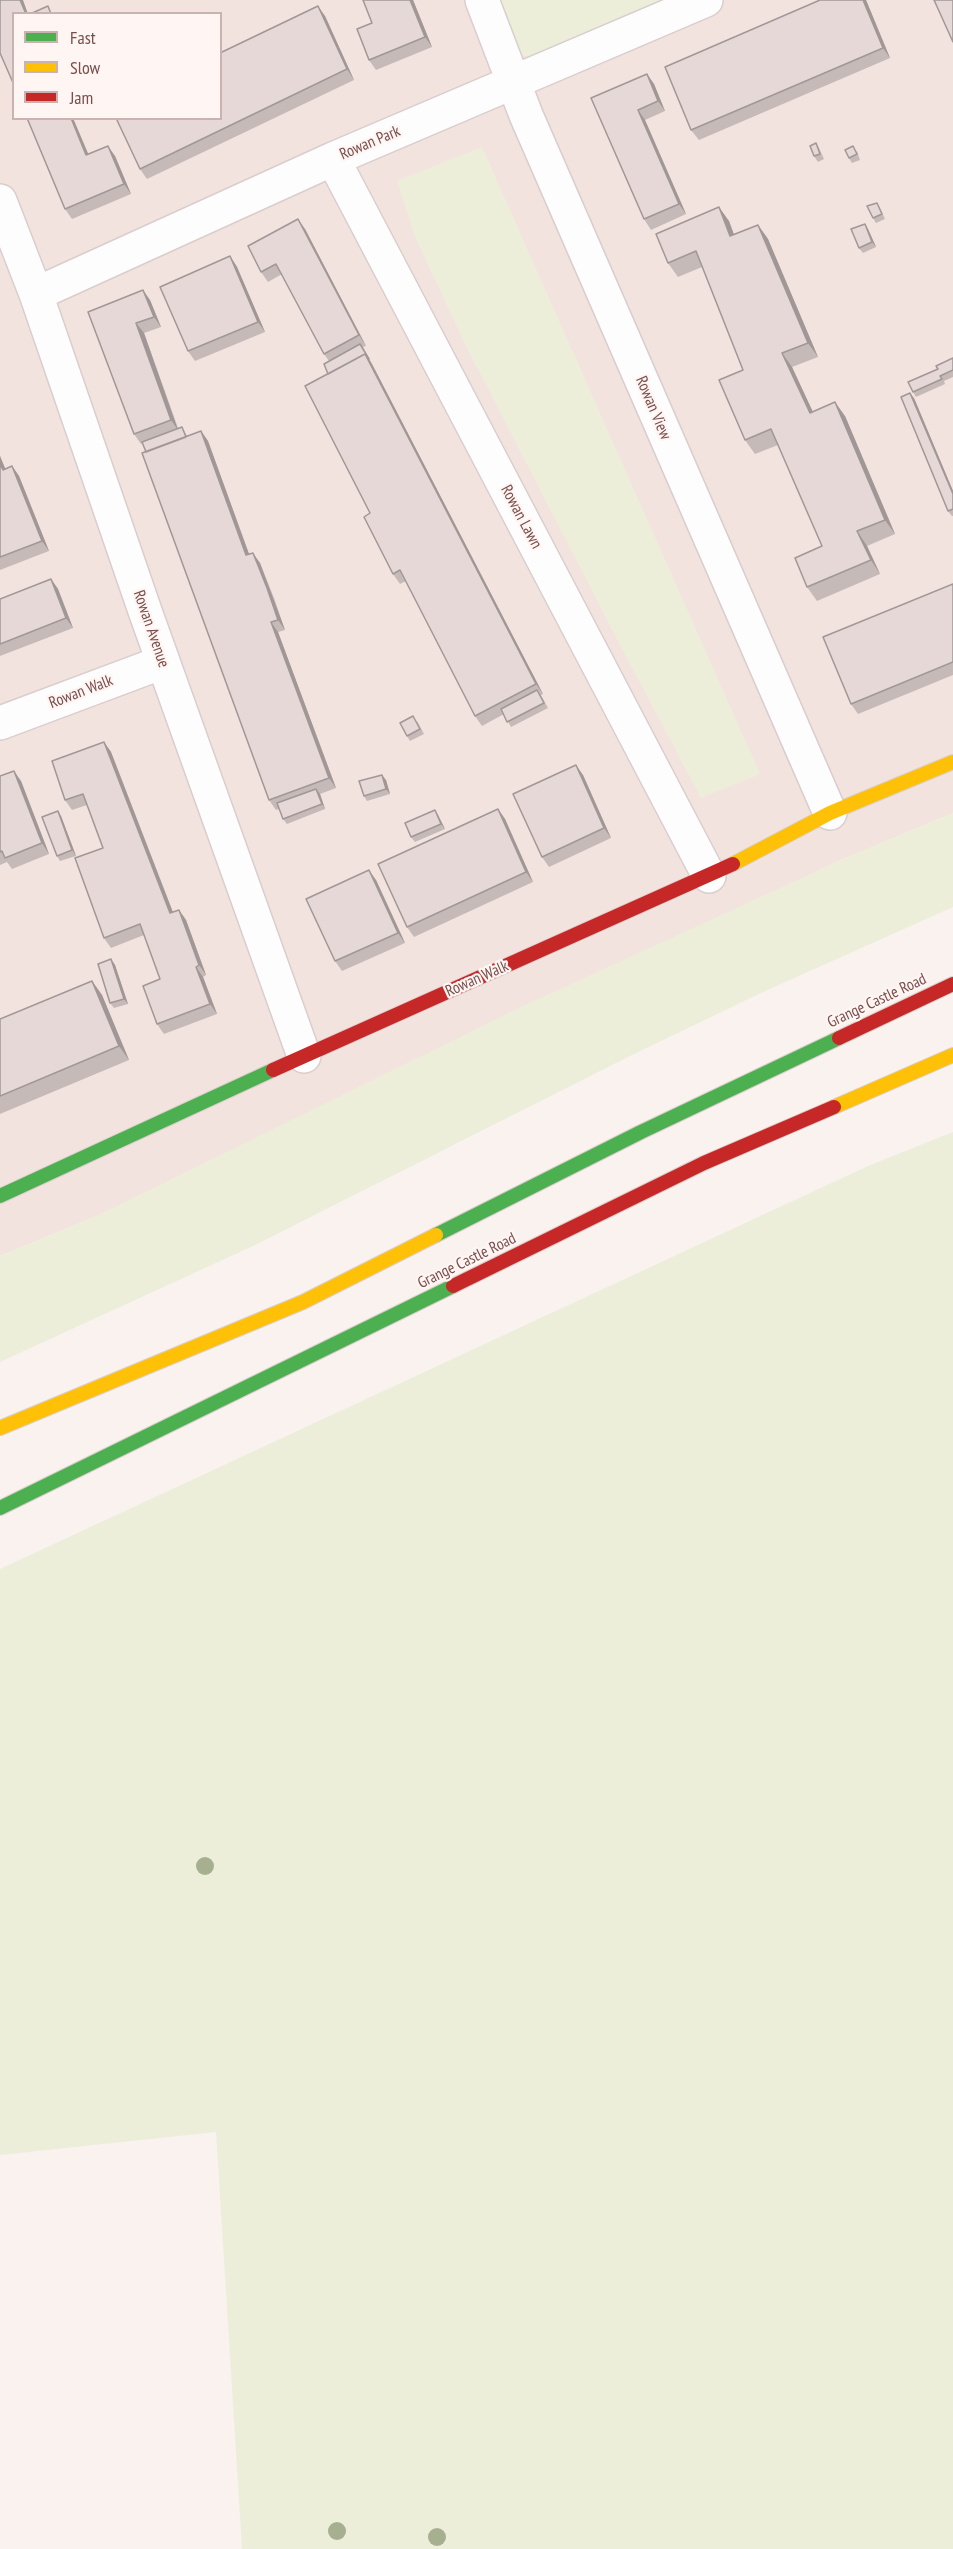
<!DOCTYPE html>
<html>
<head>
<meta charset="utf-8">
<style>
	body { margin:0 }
	#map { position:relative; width:953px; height:2549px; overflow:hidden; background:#f9f2ef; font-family:"PT Sans Narrow",sans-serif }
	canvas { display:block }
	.legend { position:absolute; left:12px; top:12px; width:210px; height:108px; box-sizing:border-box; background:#fff5f2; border:2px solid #c9b2b0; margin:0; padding:8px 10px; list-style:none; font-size:18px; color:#794e4d }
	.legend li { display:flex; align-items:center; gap:12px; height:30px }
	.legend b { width:30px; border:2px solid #c9b2b0 }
</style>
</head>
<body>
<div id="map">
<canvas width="953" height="2549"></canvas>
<ul class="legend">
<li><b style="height:8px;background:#4caf50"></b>Fast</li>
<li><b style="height:8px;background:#ffc107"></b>Slow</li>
<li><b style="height:8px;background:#c62828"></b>Jam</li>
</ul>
</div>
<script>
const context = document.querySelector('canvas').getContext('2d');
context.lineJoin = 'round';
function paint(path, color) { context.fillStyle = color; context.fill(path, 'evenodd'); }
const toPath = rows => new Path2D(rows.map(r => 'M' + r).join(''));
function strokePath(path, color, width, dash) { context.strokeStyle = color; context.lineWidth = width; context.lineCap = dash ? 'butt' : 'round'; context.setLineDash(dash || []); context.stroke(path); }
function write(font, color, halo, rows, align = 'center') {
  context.font = font + ' "PT Sans Narrow",sans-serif'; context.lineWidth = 4.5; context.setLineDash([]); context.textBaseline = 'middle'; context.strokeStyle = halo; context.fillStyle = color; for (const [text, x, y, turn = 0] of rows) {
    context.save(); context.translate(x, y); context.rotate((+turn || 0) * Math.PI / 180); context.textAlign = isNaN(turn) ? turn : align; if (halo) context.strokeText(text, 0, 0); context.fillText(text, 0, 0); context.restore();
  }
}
paint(toPath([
	[0,0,953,0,953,813,841,860,99,1215,0,1256],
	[14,14,220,14,220,118,14,118]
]), '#f3e3df');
paint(toPath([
	[496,0,669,0,542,56,524,56,515,49],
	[482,147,760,774,701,798,619,643,467,348,416,239,397,181],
	[953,813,953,907,763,992,634,1054,253,1246,0,1362,0,1256,99,1215,519,1008,841,860],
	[953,1132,953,2549,242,2549,216,2132,0,2155,0,1569,868,1166]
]), '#eceeda');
const street = toPath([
	[482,0,526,115,830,813],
	[333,159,709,876],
	[0,201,36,294,145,611,304,1056],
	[36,294,333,159,706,0],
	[0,723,163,662]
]);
const fast = toPath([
	[0,1196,273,1070],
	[436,1235,641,1132,839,1038],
	[0,1508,453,1286]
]);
const slow = toPath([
	[733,864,830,813,953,762],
	[834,1107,953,1055],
	[0,1428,303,1302,436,1235]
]);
const jam = toPath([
	[839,1038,953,984],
	[273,1070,733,864],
	[453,1286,704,1163,834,1107]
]);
strokePath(street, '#d9cecd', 36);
strokePath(fast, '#dacecc', 16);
strokePath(slow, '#dacecc', 16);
strokePath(jam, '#dacecc', 16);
strokePath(street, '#fefdfd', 33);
strokePath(fast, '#4caf50', 14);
strokePath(slow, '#ffc107', 14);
strokePath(jam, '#c62828', 14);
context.fillStyle = '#a6af8f';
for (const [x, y] of [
	[205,1866],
	[337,2531],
	[437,2537]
]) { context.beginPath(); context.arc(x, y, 9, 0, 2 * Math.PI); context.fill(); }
paint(toPath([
	[413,0,432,47,376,70,369,60,372,23],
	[820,0,866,0,890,58,699,140,691,130],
	[325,16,354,80,147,179,140,169],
	[647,74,654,84,665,111,645,120,686,214,651,230,644,219,591,98],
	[816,143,819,148,824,159,818,162,814,156],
	[857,151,860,160,852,163,849,158],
	[88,154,115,156,131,194,72,219,65,209],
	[877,203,880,208,885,219,876,223,873,218],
	[729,221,734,235,758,225,768,239,818,357,792,367,812,412,845,416,895,534,867,546,880,574,817,601,807,587,822,546,778,445,755,454,745,440,743,370,702,267,678,277,668,263],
	[305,229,366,346,363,347,543,694,541,695,548,708,511,727,504,714,482,726,475,716,406,581,400,584,393,574,370,513,328,374,329,361,324,354,282,274,268,282,261,272],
	[868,229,876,247,863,253,859,248],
	[230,256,237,267,265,332,195,361,188,351],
	[150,300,161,327,144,333,178,428,182,427,187,436,201,431,208,441,249,554,260,563,274,598,285,630,278,632,336,788,320,794,325,809,287,824,283,819,279,809,276,810,269,800,146,452,143,443,141,444,134,434,88,312],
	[953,358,953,377,944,381,945,384,916,397,913,392,938,369],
	[914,398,953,491,953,516,952,516,948,511],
	[0,456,5,469,12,466,19,476,49,551,0,570],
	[51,579,58,589,73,628,0,656,0,599],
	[953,584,953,675,858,714,851,704],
	[417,721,424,734,410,741,407,736],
	[104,742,111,752,173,912,179,910,186,920,206,975,203,977,217,1014,164,1034,157,1024,160,979,144,935,111,948,104,938,103,848,87,805,72,810,65,800],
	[583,775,611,838,549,867,542,857],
	[0,776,21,781,49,854,12,869,7,862,0,865],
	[386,780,390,794,367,801,364,796],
	[498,809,505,819,533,882,414,937,407,927],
	[438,815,445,829,415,842,411,837],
	[61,816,76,856,60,861,57,856],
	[376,880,405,943,342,971,335,961],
	[111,959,115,965,128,1004,114,1008,110,1003],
	[92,981,102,995,129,1060,0,1114,0,1019]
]), '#c5bab8');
paint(toPath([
	[20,0,23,0,28,14,26,14],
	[410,0,413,0,432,47,425,37],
	[863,0,866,0,890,58,883,48],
	[318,6,325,16,354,80,347,69],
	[647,74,654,84,665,111,658,101],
	[638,110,645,120,686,214,679,204],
	[71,118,73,118,93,165,86,155],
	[108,146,115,156,131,194,124,184],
	[719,207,729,221,740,251,730,236],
	[298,219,305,229,366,346,359,335],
	[865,224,868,229,876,247,872,242],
	[758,225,768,239,818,357,808,343],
	[230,256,237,267,265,332,258,322],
	[143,290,150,300,161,327,154,317],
	[136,323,144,333,178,430,171,420],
	[360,344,372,364,543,694,536,684],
	[782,353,792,367,820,427,810,413],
	[910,393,914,398,953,491,953,494],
	[835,402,845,416,895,534,885,520],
	[201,431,208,441,253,565,246,555],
	[0,456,10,480,3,470,0,464],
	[12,466,19,476,49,551,42,541],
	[857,531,867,546,880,574,871,560],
	[253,553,260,563,285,630,278,620],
	[51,579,58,589,73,628,66,618],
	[271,622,278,632,336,788,329,778],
	[104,742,111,752,177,923,170,913],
	[576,765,583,775,611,838,604,828],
	[14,771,21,781,49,854,42,843],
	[382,775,386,780,390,794,386,789],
	[316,789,320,794,325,809,322,804],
	[498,809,505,819,533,882,526,872],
	[435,810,438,815,445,829,441,824],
	[58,811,61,816,76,856,72,850],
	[369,870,376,880,405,943,398,933],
	[179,910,186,920,206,975,199,965],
	[111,959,115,965,128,1004,124,999],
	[196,967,203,977,217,1014,210,1004],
	[92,981,102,995,129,1060,119,1046]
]), '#a09796');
const building = toPath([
	[0,0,20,0,26,14,14,14,14,85,0,53,0,0],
	[363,0,410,0,425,37,369,60,357,29,372,23,363,0],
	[820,0,863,0,883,48,691,130,665,67,820,0],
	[934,0,953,0,953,42,934,0],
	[48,6,51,14,30,14,48,6],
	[318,6,347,69,140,169,116,118,220,118,220,53,318,6],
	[647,74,658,101,638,110,679,204,644,219,591,98,647,74],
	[27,118,71,118,86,155,108,146,124,184,65,209,27,118],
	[816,143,820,154,814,156,810,146,816,143],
	[853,146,857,154,849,158,845,150,853,146],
	[877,203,882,214,873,218,867,206,877,203],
	[719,207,730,236,758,225,808,343,782,353,810,413,835,402,885,520,857,531,871,560,807,587,795,558,822,546,771,429,745,440,719,380,743,370,696,251,668,263,656,234,719,207],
	[298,219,359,335,324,354,276,264,261,272,248,246,298,219],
	[865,224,872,242,859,248,851,229,865,224],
	[230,256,258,322,188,351,160,287,230,256],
	[143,290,154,317,136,323,171,420,134,434,88,312,143,290],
	[360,344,369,359,365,354,328,374,324,364,360,344],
	[365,354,536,684,475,716,400,570,393,574,364,517,370,513,305,386,365,354],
	[953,358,953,370,940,376,942,379,913,392,908,382,938,369,936,366,953,358],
	[910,393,953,494,953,509,948,511,901,397,910,393],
	[182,427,186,437,146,452,142,442,182,427],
	[201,431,246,555,253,553,267,588,278,620,271,622,329,778,269,800,142,453,201,431],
	[0,464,3,470,12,466,42,541,0,557,0,464],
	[51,579,66,618,0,644,0,599,51,579],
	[953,584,953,662,851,704,823,637,953,584],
	[537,690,544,703,507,722,501,709,537,690],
	[413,716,420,729,407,736,400,723,413,716],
	[104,742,170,913,179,910,199,965,196,967,210,1004,157,1024,143,986,160,979,140,924,104,938,75,858,103,848,83,794,65,800,52,761,104,742],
	[576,765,604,828,542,857,513,794,576,765],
	[14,771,42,843,5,858,2,851,0,852,0,776,14,771],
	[382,775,386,789,364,796,359,781,382,775],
	[316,789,322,804,283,819,277,803,316,789],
	[498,809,526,872,407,927,378,864,498,809],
	[435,810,441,824,411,837,405,823,435,810],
	[58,811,72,850,57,856,42,817,58,811],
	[369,870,398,933,335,961,306,899,369,870],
	[111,959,124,999,110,1003,98,964,111,959],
	[92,981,119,1046,0,1096,0,1019,92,981]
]);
paint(building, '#e5d8d6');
strokePath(building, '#a09796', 1.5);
write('16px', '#794e4d', '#fff5f2', [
	["Rowan Park",370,143,-23],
	["Rowan View",653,408,67],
	["Rowan Lawn",521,517,62],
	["Rowan Avenue",151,629,71],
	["Rowan Walk",81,692,-21],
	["Rowan Walk",477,979,-24],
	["Grange Castle Road",877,1001,-25],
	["Grange Castle Road",467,1261,-26]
]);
</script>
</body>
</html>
